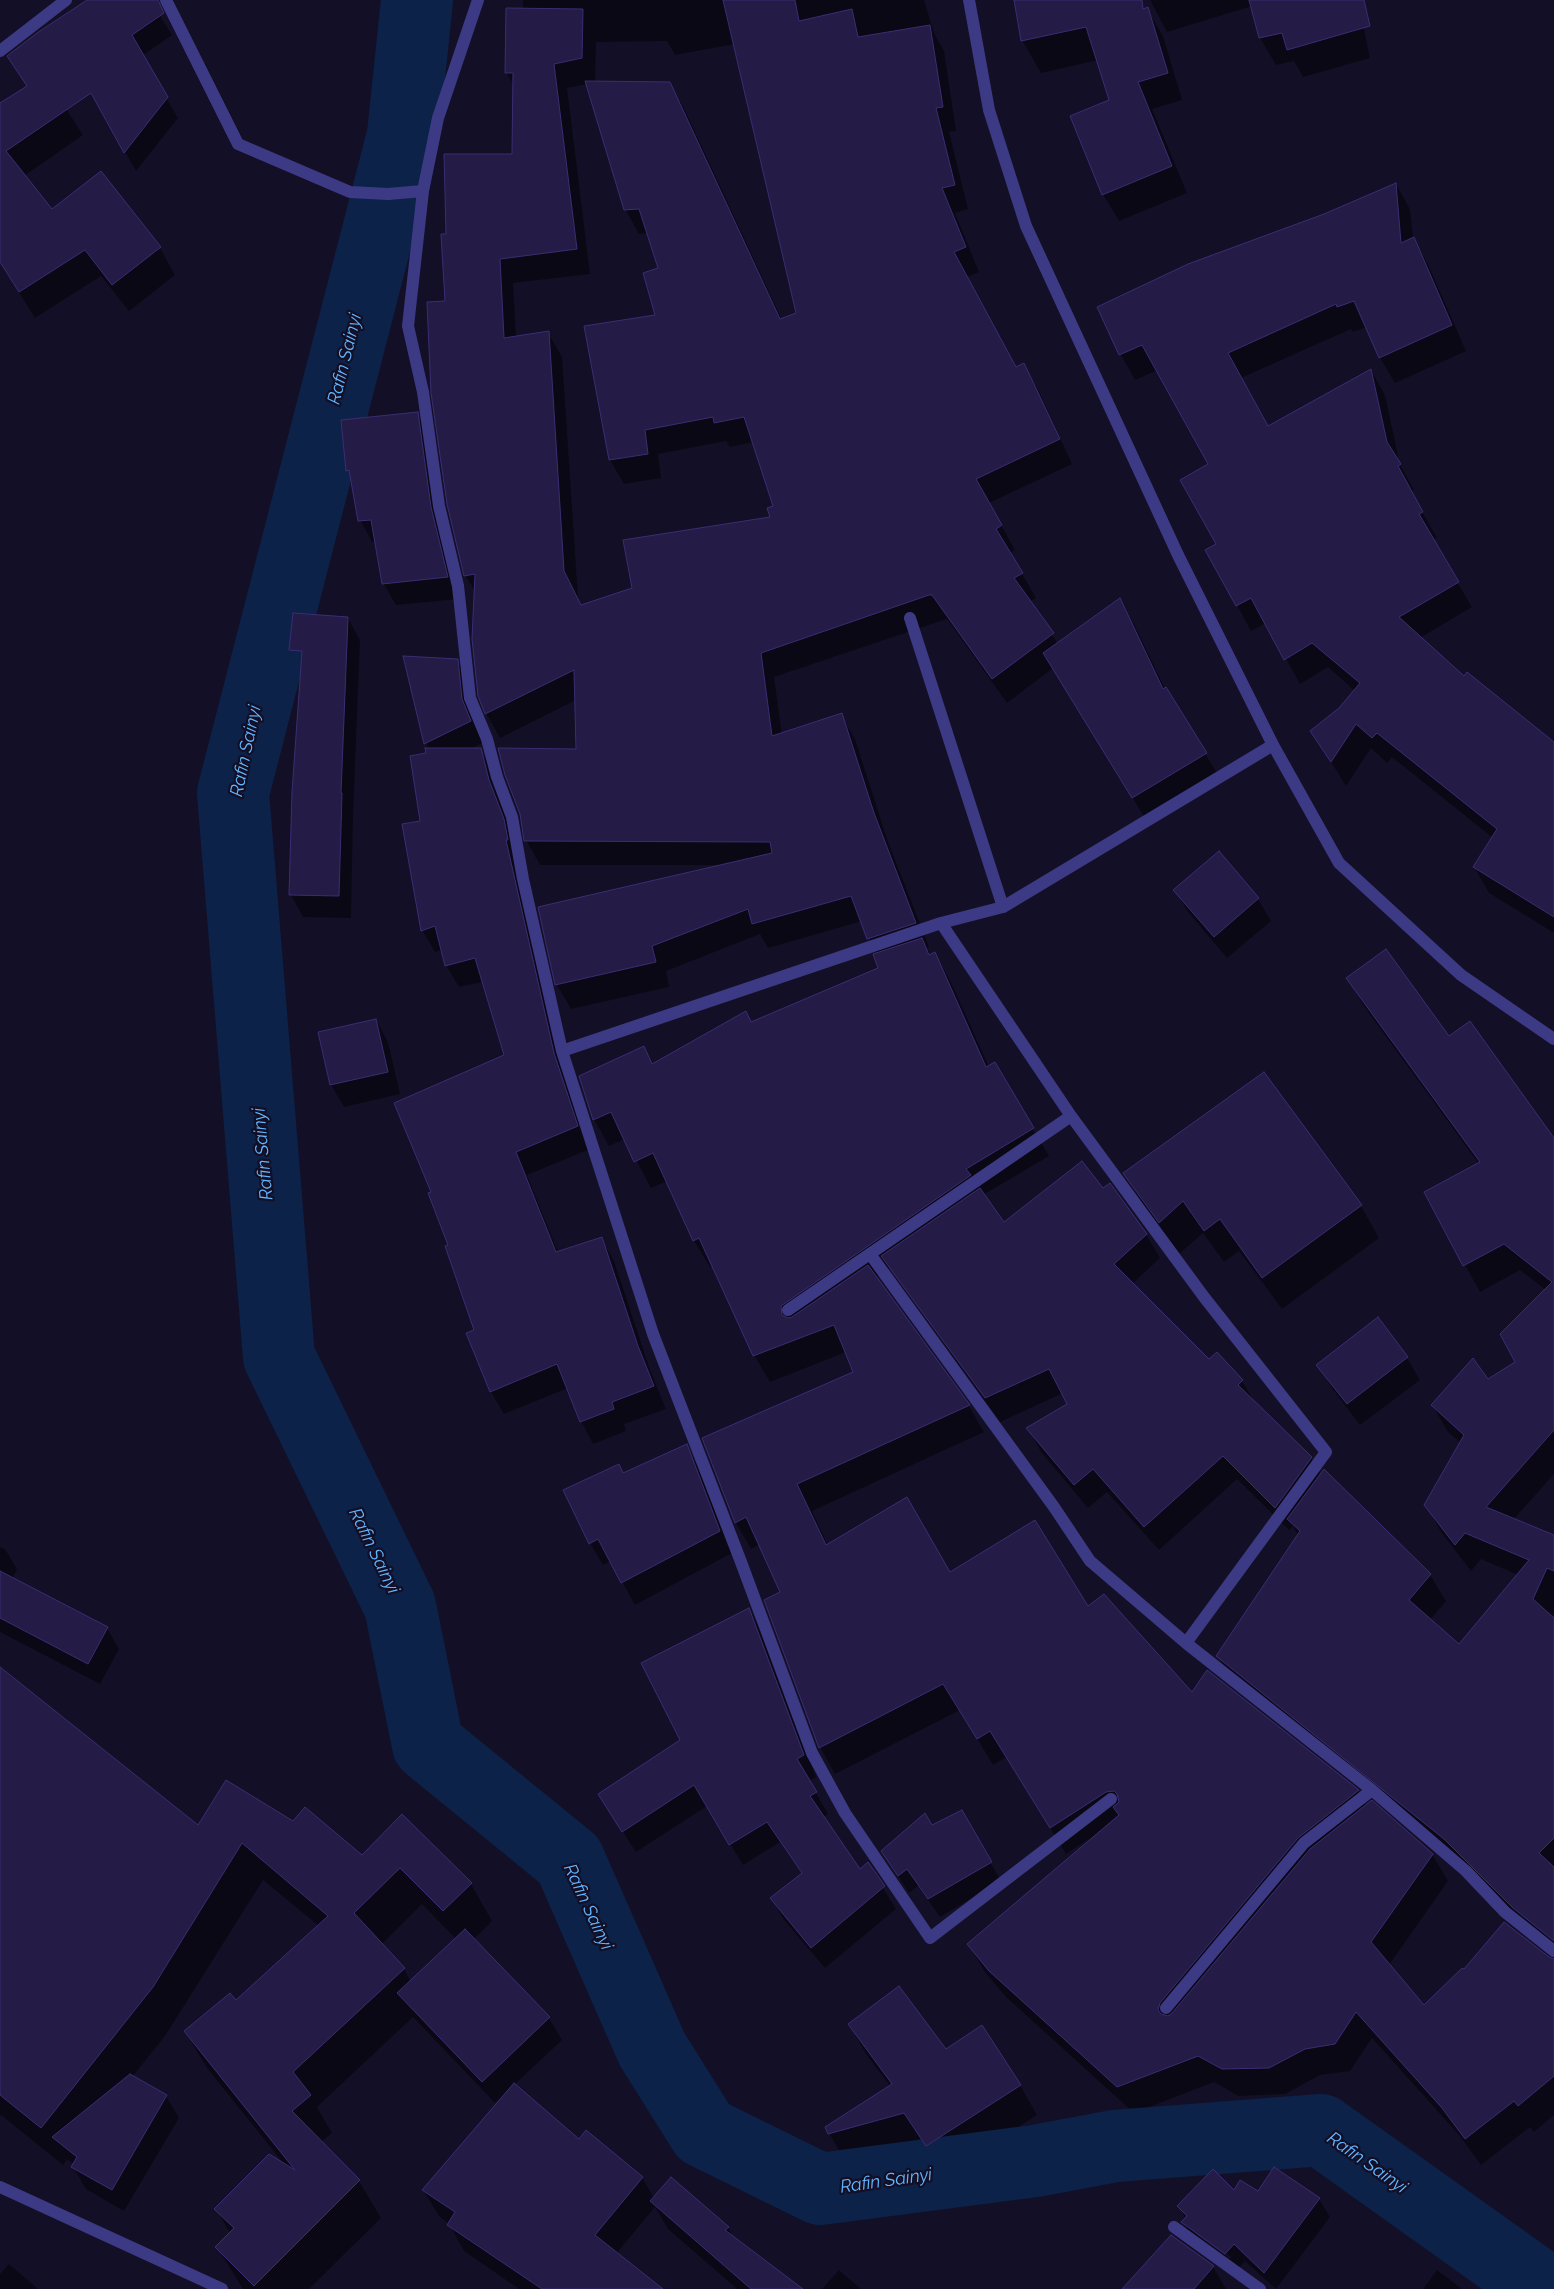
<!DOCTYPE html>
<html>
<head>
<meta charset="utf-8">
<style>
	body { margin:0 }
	canvas { display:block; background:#130f26 }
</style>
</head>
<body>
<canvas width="1554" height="2289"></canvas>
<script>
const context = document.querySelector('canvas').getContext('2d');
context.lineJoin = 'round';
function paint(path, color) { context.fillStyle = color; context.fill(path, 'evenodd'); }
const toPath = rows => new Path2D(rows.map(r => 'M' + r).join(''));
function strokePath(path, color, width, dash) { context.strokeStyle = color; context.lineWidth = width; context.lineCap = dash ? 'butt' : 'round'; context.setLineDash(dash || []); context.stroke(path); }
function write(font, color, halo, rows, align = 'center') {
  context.font = font + ' Raleway,sans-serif'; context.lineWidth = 4.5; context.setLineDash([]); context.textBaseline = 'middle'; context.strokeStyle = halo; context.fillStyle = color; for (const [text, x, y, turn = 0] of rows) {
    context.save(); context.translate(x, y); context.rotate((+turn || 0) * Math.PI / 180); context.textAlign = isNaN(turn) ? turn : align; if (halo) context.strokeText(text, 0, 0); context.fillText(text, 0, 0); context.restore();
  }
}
paint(toPath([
	[86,0,150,0,172,35,142,56,178,118,136,171,106,119],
	[523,0,924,0,934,33,944,51,956,131,949,132,968,209,955,213,979,272,967,277,1016,368,1023,365,1038,389,1072,464,989,503,1015,550,1010,553,1036,598,1029,602,1058,644,1120,600,1136,628,1165,689,1222,781,1149,825,1053,668,1007,703,947,619,774,677,782,735,841,715,855,739,887,839,929,947,927,948,931,955,935,954,950,980,989,1067,994,1064,1049,1156,983,1195,1004,1224,1103,1189,1146,1234,1160,1258,1132,1284,1209,1361,1242,1381,1255,1403,1311,1458,1321,1475,1430,1575,1446,1601,1430,1620,1460,1645,1518,1575,1481,1559,1471,1571,1441,1532,1426,1505,1461,1443,1448,1432,1432,1405,1488,1380,1516,1362,1546,1290,1520,1270,1480,1292,1425,1192,1479,1164,1363,1005,1348,978,1449,1038,1554,1140,1554,1474,1513,1520,1554,1537,1554,1612,1552,1617,1554,1619,1554,1955,1461,1866,1233,1683,1218,1656,1298,1536,1293,1526,1289,1530,1237,1479,1159,1550,1107,1492,1088,1508,1041,1452,1028,1428,1069,1404,1063,1393,1000,1422,890,1268,876,1278,969,1406,984,1432,812,1511,828,1546,1088,1608,1192,1694,1358,1791,1367,1806,1432,1854,1448,1881,1389,1965,1424,2007,1549,1959,1554,1960,1554,2115,1534,2132,1530,2127,1481,2165,1459,2135,1372,2038,1350,2071,1320,2075,1285,2094,1238,2096,1214,2082,1134,2113,1006,1997,984,1971,969,1944,1092,1837,1066,1854,1006,1757,993,1765,960,1710,835,1774,820,1747,782,1592,760,1544,751,1549,736,1523,703,1439,855,1372,846,1352,770,1382,754,1355,713,1266,710,1267,694,1241,667,1181,651,1188,625,1139,609,1146,594,1119,643,1048,653,1065,880,968,877,954,862,921,768,948,760,934,666,971,669,987,571,1009,557,985,539,908,720,865,540,865,526,840,578,750,576,700,500,738,486,713,476,593,465,575,446,302,447,236,513,155,514,86,506,72,523,9],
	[667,41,675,55,735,44,798,314,782,320,684,108,669,83,595,82,596,42],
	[588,84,625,209,639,234,648,233,660,269,657,316,610,460,624,484,661,478,658,454,726,441,730,447,754,442,775,507,772,518,633,589,582,606,578,597,562,357,548,333,516,337,513,283,590,274,567,88],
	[1016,0,1097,0,1100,24,1147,9,1163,36,1182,100,1152,109,1187,193,1119,221,1103,194,1111,101,1098,60,1041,73,1022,40],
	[1150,0,1358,0,1370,58,1303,77,1294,61,1276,65,1260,38,1252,6,1167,32],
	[45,76,83,135,24,176,52,211,101,173,160,248,175,275,129,311,101,276,35,318,0,262,0,105],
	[1396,184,1410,209,1413,238,1428,264,1466,351,1395,383,1380,358,1367,327,1353,332,1351,329,1241,378,1268,427,1371,370,1385,395,1400,465,1414,490,1411,492,1437,538,1432,540,1472,607,1420,638,1464,678,1552,742,1554,738,1554,933,1489,893,1474,867,1493,838,1392,757,1387,763,1371,748,1346,786,1312,731,1340,709,1355,691,1328,667,1300,684,1266,623,1251,631,1207,550,1218,544,1210,465,1158,370,1135,380,1121,355,1099,308],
	[417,414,430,436,459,599,396,605,383,583,376,542,372,542,360,520,352,479,347,470],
	[348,618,360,640,353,814,351,918,303,917,291,895,302,670,291,650],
	[405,657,457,660,470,682,482,743,471,749,480,749,493,772,516,843,590,1149,527,1175,558,1252,601,1238,614,1261,650,1370,666,1409,624,1424,626,1431,593,1444,581,1421,568,1388,504,1414,491,1392,468,1334,476,1330,433,1193,505,1056,482,982,459,987,446,965,442,950,435,952,422,930,422,822,428,749],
	[1175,891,1258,899,1271,921,1227,958,1188,912],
	[376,1020,388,1042,400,1094,344,1107,331,1085],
	[1125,1174,1361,1206,1379,1238,1282,1309,1239,1251,1224,1262,1203,1233,1179,1254,1144,1206],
	[1378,1319,1407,1358,1420,1380,1360,1425,1331,1387,1318,1365],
	[686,1446,699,1468,732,1553,635,1605,611,1561,603,1565,590,1543,623,1474],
	[0,1547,5,1549,17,1569,12,1579,107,1628,119,1649,100,1684,0,1632],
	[749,1609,761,1630,816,1777,809,1781,828,1814,823,1817,860,1871,868,1864,896,1909,825,1968,784,1920,772,1899,802,1874,780,1842,743,1865,707,1806,636,1852,612,1815,682,1741],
	[0,1669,199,1827,294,1823,362,1856,471,1884,492,1921,473,1940,549,2018,562,2040,514,2085,579,2141,642,2177,654,2198,728,2227,734,2239,801,2289,737,2289,668,2229,655,2207,616,2254,661,2289,519,2289,464,2251,449,2224,439,2216,423,2190,500,2101,499,2099,495,2103,413,2017,317,2107,332,2133,321,2142,359,2181,381,2218,309,2289,243,2289,217,2247,230,2233,216,2209,284,2164,207,2068,185,2031,236,2002,319,1926,263,1880,165,2036,132,2077,166,2096,179,2118,124,2211,86,2189,73,2167,74,2165,67,2159,63,2165,1,2115,0,2117],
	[422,1904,456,1939,411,1982,404,1969,381,1945],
	[961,1811,1001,1881,940,1917,918,1886,909,1893,882,1851],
	[849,2024,945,2050,1020,2085,1037,2115,944,2175,922,2142,846,2163,829,2133,890,2086,866,2054],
	[1234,2192,1319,2199,1330,2217,1276,2289,1245,2261,1236,2271,1193,2241,1183,2222,1186,2219,1179,2206],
	[1197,2232,1231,2257,1230,2259,1197,2235],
	[1171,2236,1213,2267,1226,2289,1124,2289],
	[9,2264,38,2289,0,2289,0,2274],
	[839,2270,861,2289,822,2289],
	[1437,2270,1462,2289,1423,2289]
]), '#0007');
strokePath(toPath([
	[417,0,403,135,233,793,279,1357,400,1606,428,1745,569,1860,652,2049,704,2132,820,2189,1035,2161,1115,2146,1321,2130,1544,2289]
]), '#0c2248', 72);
const building = toPath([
	[87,0,158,0,164,13,132,35,168,97,124,153,91,93,6,151,52,209,101,171,161,247,112,285,85,250,19,292,0,262,0,103,27,86,7,56,37,33,87,0],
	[723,0,795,0,799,21,852,9,858,37,930,25,943,107,936,108,955,185,942,188,966,247,954,252,1016,367,1024,363,1060,439,976,479,1002,525,996,529,1023,573,1014,578,1054,633,992,679,932,595,929,595,761,653,772,736,842,713,874,813,916,923,867,939,851,896,752,924,748,909,652,946,656,962,555,985,538,907,772,853,770,842,524,841,520,814,505,775,498,748,576,749,574,670,485,714,478,696,472,639,475,574,464,576,447,504,431,393,427,302,445,301,441,234,446,234,444,154,512,154,513,73,505,73,506,8,583,9,582,58,554,64,577,249,500,259,504,338,549,331,564,571,581,605,632,588,623,540,770,517,767,508,773,506,744,417,714,423,713,417,645,430,648,454,609,460,584,326,655,315,643,273,658,268,639,209,624,210,585,81,670,82,780,319,796,313,723,0],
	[1014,0,1142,0,1143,9,1148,7,1168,73,1138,82,1172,166,1102,195,1070,116,1109,100,1086,27,1021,41,1014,0],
	[1249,0,1364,0,1370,26,1287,50,1282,33,1259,38,1249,0],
	[1396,183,1401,243,1414,237,1452,325,1379,358,1354,301,1337,307,1336,304,1228,353,1268,426,1371,369,1387,442,1401,464,1398,466,1423,512,1419,514,1459,582,1399,617,1464,676,1467,672,1554,742,1554,917,1473,867,1497,829,1377,733,1372,738,1356,724,1331,762,1310,731,1339,708,1360,683,1312,643,1284,660,1251,598,1236,606,1205,550,1216,544,1180,480,1208,464,1142,345,1119,355,1097,307,1188,264,1324,214,1396,183],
	[418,412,431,507,448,577,382,584,371,520,358,521,349,470,346,471,341,420,418,412],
	[1120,598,1163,689,1166,687,1207,753,1132,798,1043,653,1120,598],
	[293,613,348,617,341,793,342,793,339,896,289,895,292,792,302,651,289,650,293,613],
	[403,656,458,659,462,699,471,721,424,744,403,656],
	[425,748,481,748,489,780,504,819,508,840,506,840,554,1053,578,1126,516,1152,556,1252,602,1237,638,1346,654,1386,612,1402,614,1409,580,1422,557,1364,490,1392,466,1333,474,1330,445,1246,448,1245,428,1193,431,1192,394,1103,504,1055,475,958,445,966,435,926,421,931,402,824,420,821,410,756,426,753,425,748],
	[1219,851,1259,898,1214,937,1173,890,1219,851],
	[922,938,929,955,935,952,986,1067,995,1062,1034,1128,966,1169,971,1175,781,1306,782,1315,788,1318,792,1317,868,1265,970,1405,797,1484,826,1545,907,1497,950,1572,1035,1520,1088,1606,1104,1594,1192,1692,1207,1670,1359,1790,1298,1838,1160,2003,1158,2010,1161,2014,1168,2016,1172,2013,1310,1849,1372,1800,1433,1854,1371,1942,1424,2005,1462,1968,1464,1969,1504,1922,1549,1957,1554,1959,1554,2076,1518,2106,1514,2101,1465,2139,1442,2108,1356,2012,1335,2044,1305,2049,1269,2068,1222,2069,1198,2056,1117,2087,989,1971,967,1944,1119,1815,1113,1807,1119,1802,1117,1794,1114,1791,1106,1792,1050,1828,990,1731,977,1739,943,1684,819,1748,764,1600,780,1592,746,1517,735,1523,702,1438,853,1372,834,1325,753,1356,699,1238,693,1241,653,1153,634,1162,611,1112,593,1120,579,1076,644,1046,652,1064,746,1011,751,1022,878,968,873,954,922,938],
	[1386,949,1449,1036,1470,1021,1554,1138,1554,1430,1486,1507,1554,1535,1554,1571,1547,1568,1533,1599,1554,1618,1554,1838,1539,1853,1554,1867,1554,1941,1513,1908,1444,1839,1216,1656,1300,1531,1287,1519,1324,1469,1431,1574,1409,1600,1459,1644,1529,1560,1465,1533,1455,1545,1424,1505,1464,1435,1431,1405,1473,1358,1488,1379,1515,1362,1500,1334,1552,1282,1504,1244,1463,1266,1424,1192,1480,1162,1346,978,1386,949],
	[376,1019,388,1072,330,1085,318,1032,376,1019],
	[1264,1072,1362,1205,1262,1278,1220,1219,1204,1231,1183,1201,1159,1223,1123,1173,1264,1072],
	[1082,1161,1103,1188,1110,1183,1147,1234,1114,1264,1209,1359,1217,1352,1243,1380,1238,1385,1312,1457,1275,1508,1223,1456,1144,1527,1093,1469,1074,1485,1026,1428,1067,1404,1049,1369,985,1398,881,1256,980,1188,1004,1222,1082,1161],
	[1378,1317,1408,1357,1347,1404,1316,1365,1378,1317],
	[687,1444,720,1531,621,1583,598,1539,589,1544,563,1490,619,1464,623,1473,687,1444],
	[0,1571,108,1627,88,1664,0,1618,0,1571],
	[749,1608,804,1755,797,1759,817,1792,810,1796,860,1869,868,1862,885,1886,811,1948,770,1898,802,1873,767,1822,729,1845,694,1785,622,1832,598,1794,680,1740,641,1663,749,1608],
	[0,1667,198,1825,226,1780,293,1821,305,1807,362,1855,402,1814,472,1883,443,1911,400,1868,354,1913,405,1968,293,2072,311,2095,292,2111,360,2180,254,2286,215,2247,234,2228,214,2209,269,2154,295,2170,184,2031,230,1993,236,2000,328,1916,242,1843,153,1987,41,2128,0,2095,0,1667],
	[962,1810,992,1862,928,1899,907,1869,898,1876,881,1851,925,1813,932,1825,962,1810],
	[465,1929,550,2017,482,2082,397,1993,465,1929],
	[899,1986,946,2049,982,2025,1021,2085,926,2146,904,2113,828,2134,825,2127,892,2084,848,2024,899,1986],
	[130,2074,167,2095,112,2190,71,2167,77,2157,52,2137,130,2074],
	[514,2083,579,2139,586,2130,643,2177,595,2235,663,2289,542,2289,447,2225,455,2212,422,2190,514,2083],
	[1274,2167,1320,2198,1264,2273,1234,2244,1225,2254,1181,2222,1187,2216,1177,2206,1213,2169,1234,2190,1240,2180,1258,2191,1274,2167],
	[671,2177,729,2227,725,2230,803,2289,751,2289,650,2201,671,2177],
	[1171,2235,1214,2266,1194,2289,1122,2289,1171,2235]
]);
paint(building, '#241b47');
strokePath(building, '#3b2d73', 1);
strokePath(toPath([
	[166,0,238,144,350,192,388,194,423,191],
	[478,0,438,118,423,191,408,326,423,392,439,506,458,586,470,698,487,739,497,777,512,817,523,879,562,1051,653,1334,741,1562,812,1753,845,1813,930,1938,1111,1799],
	[969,0,989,110,1026,226,1178,555,1273,745,1339,863,1461,975,1554,1039],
	[0,51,66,0],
	[910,618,1003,907],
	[941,923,1071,1116,1204,1297,1326,1452,1186,1643],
	[562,1051,941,923,1003,907,1273,745],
	[870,1254,1054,1507,1090,1561,1186,1643,1372,1790,1304,1843,1166,2008],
	[788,1310,1071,1116],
	[1372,1790,1466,1871,1505,1912,1554,1951],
	[0,2187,222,2289],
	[1174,2227,1260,2289]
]), '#3d3a85', 12);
write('italic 18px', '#62b6ff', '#130f26', [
	["Rafin Sainyi",345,359,-76],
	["Rafin Sainyi",246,751,-78],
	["Rafin Sainyi",263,1154,-95],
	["Rafin Sainyi",374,1551,64],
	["Rafin Sainyi",588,1907,65],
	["Rafin Sainyi",1367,2163,35],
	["Rafin Sainyi",886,2181,-8]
]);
</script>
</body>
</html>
